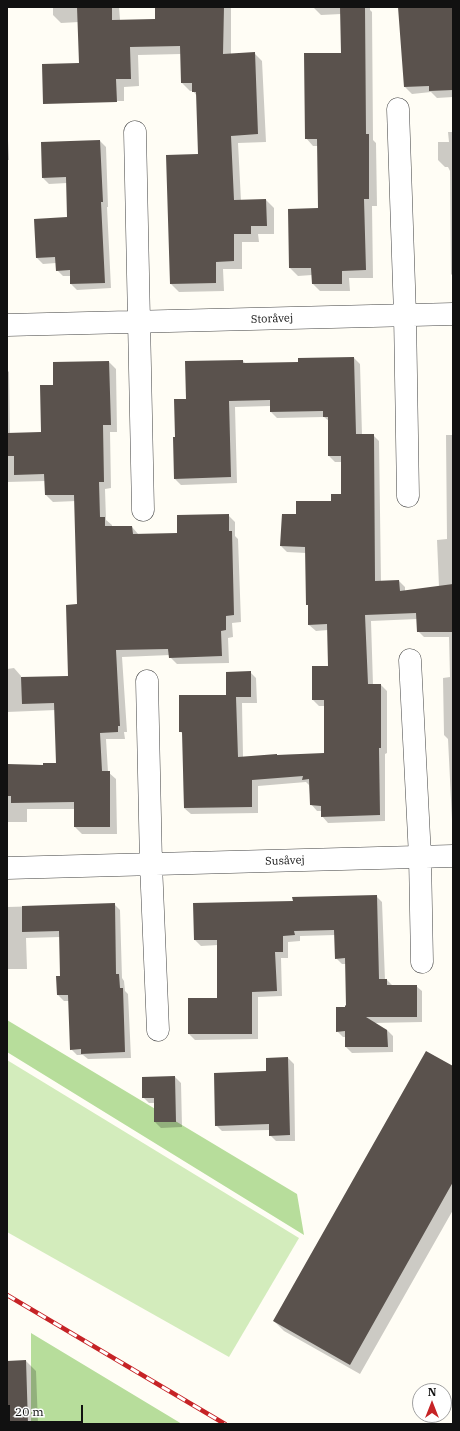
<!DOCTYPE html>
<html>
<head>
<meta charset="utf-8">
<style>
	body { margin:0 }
	#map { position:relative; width:460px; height:1431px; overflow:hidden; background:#fffdf5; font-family:"IBM Plex Serif",serif }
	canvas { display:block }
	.frame { position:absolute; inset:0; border:8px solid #111; pointer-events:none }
	.north { position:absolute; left:412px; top:1383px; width:40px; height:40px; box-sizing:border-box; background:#fff; border:1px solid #a0a0a0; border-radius:50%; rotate:0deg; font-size:11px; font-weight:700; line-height:16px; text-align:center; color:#111 }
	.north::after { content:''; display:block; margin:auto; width:14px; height:18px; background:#c62326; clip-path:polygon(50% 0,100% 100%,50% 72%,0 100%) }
	.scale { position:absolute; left:8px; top:1405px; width:75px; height:18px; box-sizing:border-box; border:2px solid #111; border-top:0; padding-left:5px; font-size:12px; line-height:14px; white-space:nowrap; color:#111; -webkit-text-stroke:3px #fff; paint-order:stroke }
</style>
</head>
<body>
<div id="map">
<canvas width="460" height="1431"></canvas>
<div class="frame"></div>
<div class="north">N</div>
<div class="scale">20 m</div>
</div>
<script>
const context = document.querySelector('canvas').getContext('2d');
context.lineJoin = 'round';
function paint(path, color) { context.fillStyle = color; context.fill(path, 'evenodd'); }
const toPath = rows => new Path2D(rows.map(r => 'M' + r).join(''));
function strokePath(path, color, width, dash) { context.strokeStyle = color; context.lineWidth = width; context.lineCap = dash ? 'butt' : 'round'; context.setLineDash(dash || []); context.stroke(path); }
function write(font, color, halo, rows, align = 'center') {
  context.font = font + ' "IBM Plex Serif",serif'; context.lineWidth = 4; context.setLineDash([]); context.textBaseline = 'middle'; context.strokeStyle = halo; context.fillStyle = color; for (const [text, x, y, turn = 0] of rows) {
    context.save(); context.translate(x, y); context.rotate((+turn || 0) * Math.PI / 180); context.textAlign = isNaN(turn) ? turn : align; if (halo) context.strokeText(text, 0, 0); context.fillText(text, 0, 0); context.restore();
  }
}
paint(toPath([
	[7,1060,299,1238,229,1357,7,1232]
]), '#d3ecbc');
paint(toPath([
	[7,1020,297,1194,304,1235,7,1052],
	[31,1333,182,1424,31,1424]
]), '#b7dd9b');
paint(toPath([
	[53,7,119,7,120,20,156,20,156,7,231,7,231,54,254,53,262,61,266,142,238,143,241,201,266,200,274,208,274,234,258,234,259,242,242,242,242,269,223,269,224,291,179,292,171,284,199,155,197,96,193,91,190,91,182,83,181,54,138,55,139,86,124,87,124,101,52,101,80,64,79,22,61,23,53,15],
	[313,7,370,7,370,10,372,12,373,140,376,143,377,206,372,206,373,278,349,278,350,291,320,291,313,284,312,275,298,276,290,268,319,209,318,146,313,146,306,138,342,54,341,14,321,15],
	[428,7,453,7,453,97,437,98,431,92,412,94,405,87],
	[448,132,453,132,453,276,451,274,450,171,448,167,445,167,438,160,438,142,449,142],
	[7,139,8,140,9,160,7,160],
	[100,141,106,147,108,207,107,207,111,288,77,290,71,284,71,276,63,276,57,270,56,263,43,264,37,258,68,218,67,183,49,184,43,178],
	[354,358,360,364,362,435,373,435,379,441,381,582,399,581,405,587,405,591,439,587,437,540,447,539,446,435,453,435,453,821,452,820,448,739,444,735,443,678,450,677,449,637,424,637,418,631,417,619,371,621,373,685,381,685,387,691,387,753,385,754,385,821,328,823,322,816,322,811,317,811,311,804,309,785,306,782,258,786,258,813,191,814,184,808,183,734,180,731,227,696,250,672,256,678,257,703,242,703,243,757,277,755,325,754,325,706,319,706,313,700,329,667,328,630,316,631,309,625,309,606,307,604,306,553,287,552,281,546,297,515,332,502,342,495,342,462,335,462,329,456,329,421,324,417,277,418,271,412,271,406,235,407,237,483,181,485,175,479,176,438,187,400,243,361,246,364,299,363,299,359],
	[109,362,116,369,117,432,110,432,111,488,105,489,106,520,112,525,112,527,132,527,139,535,178,534,228,515,235,522,235,536,238,539,241,622,232,623,233,637,228,638,229,663,177,664,170,657,170,655,122,657,127,732,124,732,125,739,106,739,108,772,116,779,117,834,82,834,75,827,75,809,27,809,27,822,7,822,7,765,44,766,57,764,56,710,7,712,7,669,14,668,21,676,21,678,69,677,78,605,76,501,53,502,46,495,45,481,7,482,7,370,9,372,10,434,42,433,54,385],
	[376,896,382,902,385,980,387,980,393,986,416,986,422,991,422,1022,373,1023,387,1030,393,1036,393,1052,352,1053,346,1047,346,1037,343,1037,337,1031,347,1008,346,964,342,964,336,958,335,935,300,936,300,941,288,942,288,958,281,958,282,996,258,997,258,1039,195,1040,189,1034,218,999,218,945,201,946,195,940,194,904,294,902],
	[114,904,120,910,122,978,124,981,125,991,128,994,131,1058,88,1059,83,1055,77,1055,71,1049,69,1001,64,1001,58,995,61,977,60,937,26,938,27,969,7,969,7,907],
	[288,1058,294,1064,295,1141,276,1141,270,1135,270,1130,222,1131,216,1125,267,1072],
	[453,1068,453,1210,360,1374,284,1331,274,1321],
	[175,1077,181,1083,182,1127,161,1128,155,1122,155,1103,149,1103,143,1097],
	[26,1361,36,1371,38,1424,7,1424,7,1362]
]), '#0003');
paint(toPath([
	[77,7,112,7,112,20,155,19,155,7,224,7,223,54,255,52,258,134,231,136,234,200,266,199,267,226,251,226,251,234,234,234,234,261,216,262,216,283,170,284,166,155,198,154,196,92,192,92,192,83,181,83,180,46,130,47,131,79,116,79,117,102,43,104,42,64,79,63],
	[340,7,365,7,366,134,369,134,369,199,364,199,366,270,342,271,342,284,312,284,311,268,289,268,288,209,318,208,317,139,305,139,304,53,341,53],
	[398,7,453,7,453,90,429,91,429,86,404,87],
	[100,140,103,202,101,202,105,283,70,284,70,270,56,271,55,257,36,258,34,219,67,217,66,177,42,178,41,142],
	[354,357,356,434,374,434,375,581,399,580,400,591,453,584,453,632,417,632,416,613,365,615,368,684,381,684,381,748,379,748,380,815,321,817,321,806,310,805,309,779,302,780,303,776,252,780,252,807,184,808,182,732,179,732,179,695,226,695,226,672,251,671,251,697,236,697,238,757,277,754,277,755,324,753,324,700,312,700,312,666,328,666,327,624,308,625,308,605,306,605,305,547,280,546,282,514,296,514,296,501,331,501,331,494,341,494,341,456,328,456,328,417,323,417,323,411,270,412,270,400,229,401,231,477,174,479,173,437,175,437,174,399,186,399,185,361,243,360,243,363,298,362,298,358],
	[109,361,111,425,103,425,104,482,99,482,100,517,105,517,105,526,132,526,133,534,177,533,177,515,229,514,229,531,232,531,234,615,226,616,226,630,221,631,222,656,169,658,168,649,116,650,120,726,118,726,118,732,100,733,102,771,110,771,110,827,74,827,74,802,11,803,11,796,7,796,7,764,43,765,43,763,56,763,54,703,22,704,21,677,68,676,66,605,77,604,74,495,45,495,44,474,14,475,14,456,7,456,7,433,41,432,40,385,53,385,53,362],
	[377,895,379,979,387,979,387,985,417,985,417,1017,366,1017,387,1030,388,1047,345,1047,345,1031,336,1032,336,1007,345,1007,345,1005,346,1006,345,958,335,959,334,930,294,931,295,935,283,936,283,952,275,952,277,991,252,992,252,1034,188,1034,188,998,217,998,217,940,194,940,193,903,293,901,292,897],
	[115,903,116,974,119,974,120,988,123,988,125,1052,81,1054,81,1049,70,1050,68,995,57,995,56,976,60,976,59,931,22,932,22,906],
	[426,1051,453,1066,453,1182,350,1365,273,1321],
	[288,1057,290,1135,269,1136,269,1124,215,1126,214,1073,266,1071,266,1058],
	[175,1076,176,1122,154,1122,154,1098,142,1098,142,1077],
	[26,1360,28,1424,7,1424,7,1361]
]), '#5a524d');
const minor = toPath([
	[398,109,405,315,408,496],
	[135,132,143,510],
	[7,325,453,314],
	[410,660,420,857,422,962],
	[147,681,151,864,158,1030],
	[7,868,453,856]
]);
strokePath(minor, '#444', 23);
strokePath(minor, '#fff', 22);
const rail = toPath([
	[7,1295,225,1424]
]);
strokePath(rail, '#c62326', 4.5);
strokePath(rail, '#fff', 3, [9]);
write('11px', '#111', '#fff', [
	["Storåvej",272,319,-2],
	["Susåvej",285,861,-2]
]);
</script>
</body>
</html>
